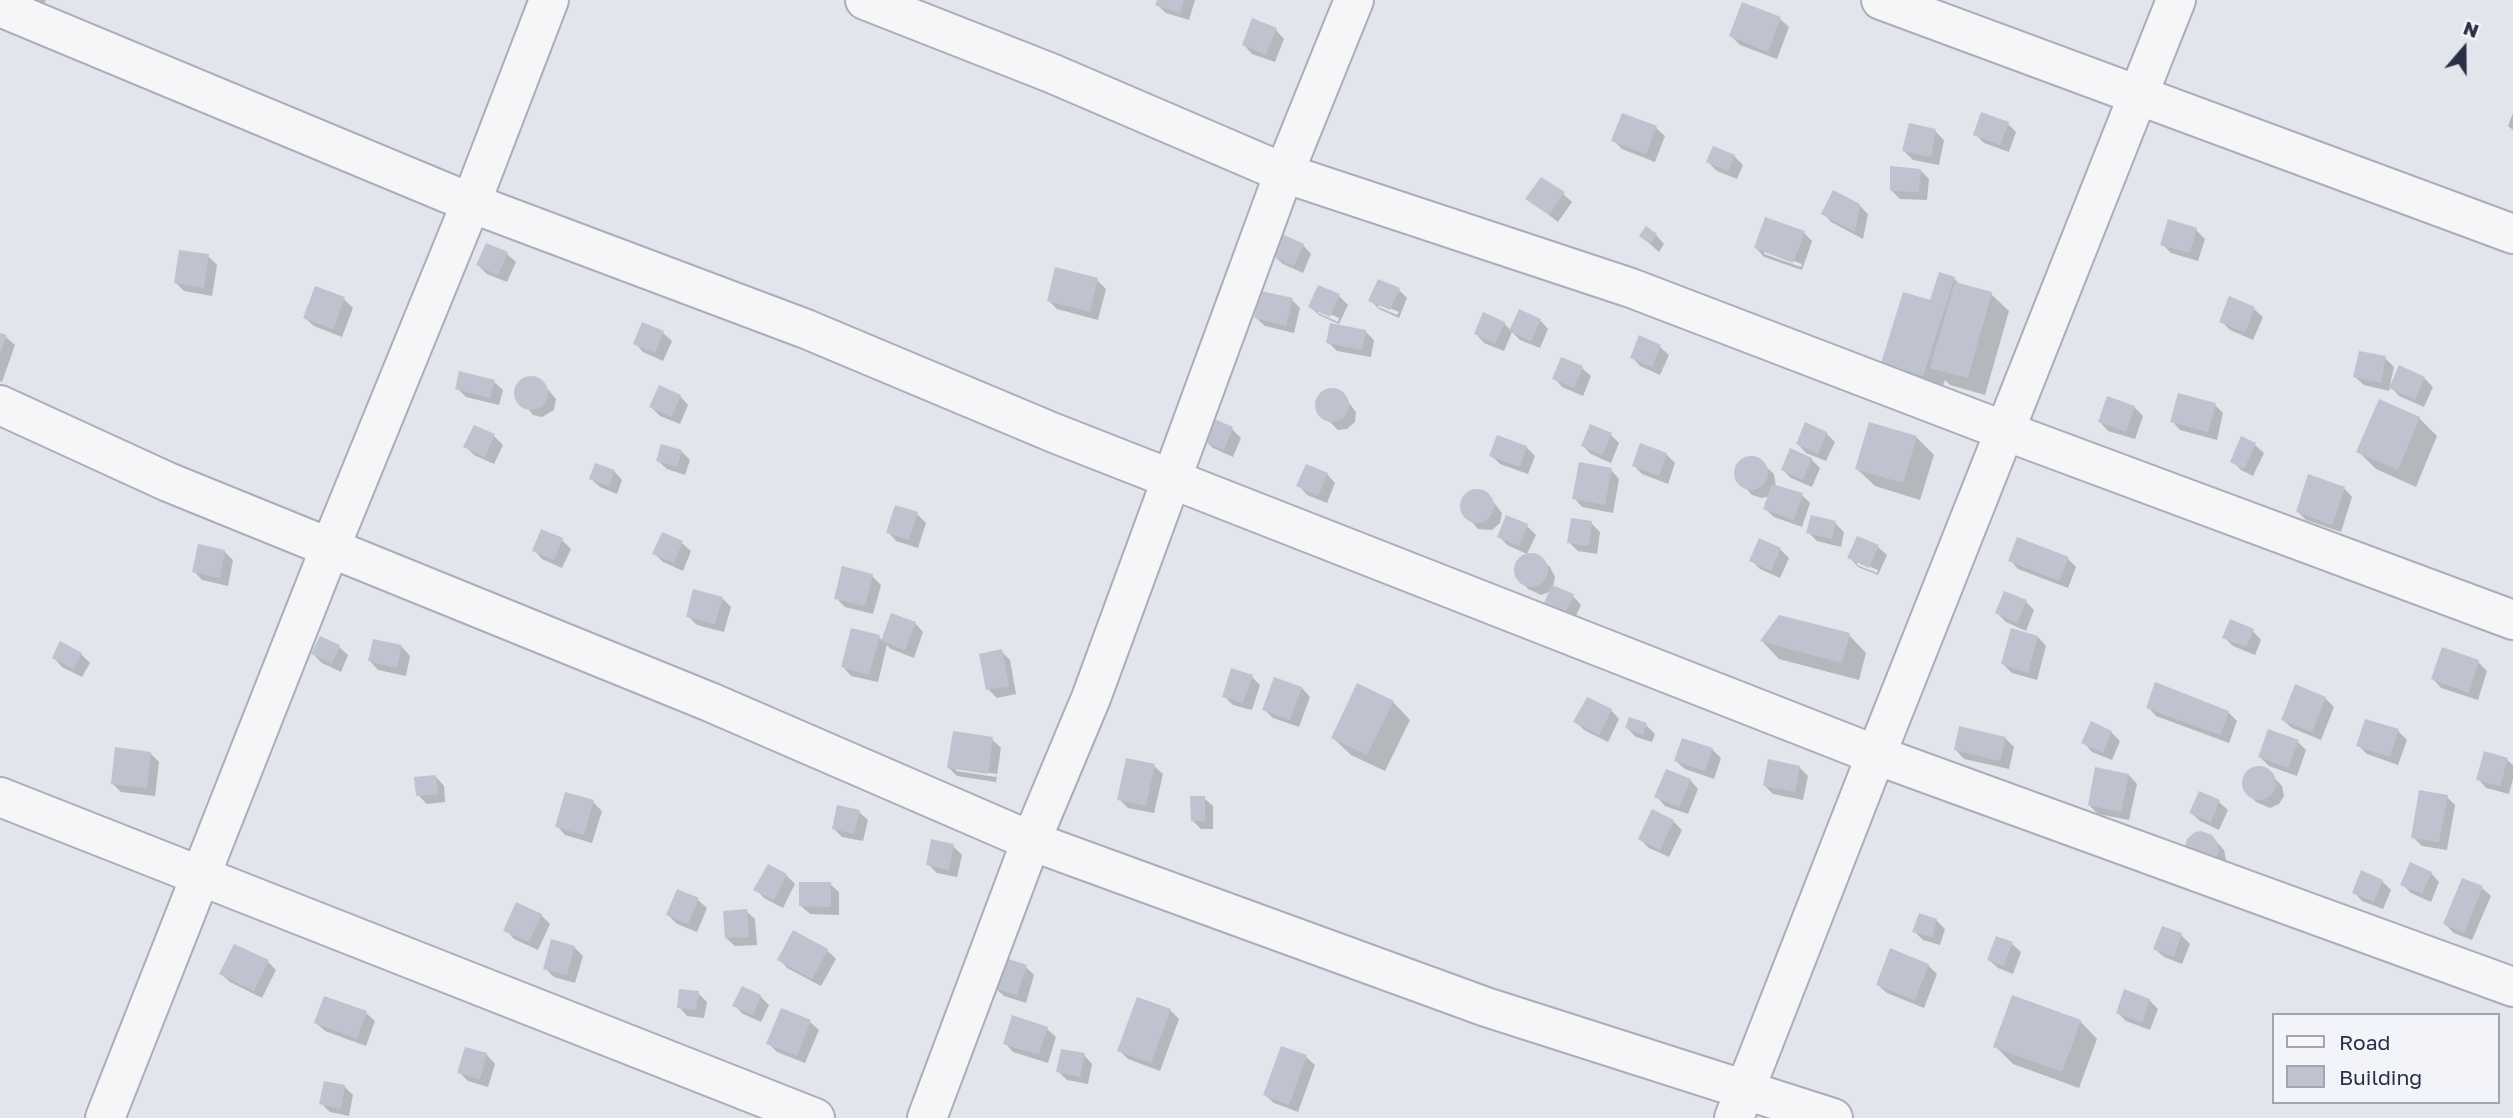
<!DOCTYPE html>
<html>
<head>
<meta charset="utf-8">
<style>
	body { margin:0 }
	#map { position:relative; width:2513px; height:1118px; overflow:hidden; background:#e2e5ec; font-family:"Golos Text",sans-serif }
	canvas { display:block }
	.legend { position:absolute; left:2272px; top:1013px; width:228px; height:91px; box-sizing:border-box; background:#f2f4f9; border:2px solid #a2a5b1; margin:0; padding:9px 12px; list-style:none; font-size:21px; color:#292f45 }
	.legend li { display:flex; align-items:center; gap:14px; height:35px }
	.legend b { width:35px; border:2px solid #a2a5b1 }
	.north { position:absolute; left:2429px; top:14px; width:70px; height:70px; -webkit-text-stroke:5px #f2f4f9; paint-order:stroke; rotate:20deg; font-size:19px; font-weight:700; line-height:28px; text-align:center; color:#292f45 }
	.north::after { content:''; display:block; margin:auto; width:24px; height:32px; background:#292f45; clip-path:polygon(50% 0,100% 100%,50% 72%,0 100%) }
</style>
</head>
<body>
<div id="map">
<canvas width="2513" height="1118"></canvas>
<ul class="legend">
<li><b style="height:9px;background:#f6f6f9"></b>Road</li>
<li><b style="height:19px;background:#bfc3cf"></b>Building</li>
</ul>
<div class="north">N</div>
</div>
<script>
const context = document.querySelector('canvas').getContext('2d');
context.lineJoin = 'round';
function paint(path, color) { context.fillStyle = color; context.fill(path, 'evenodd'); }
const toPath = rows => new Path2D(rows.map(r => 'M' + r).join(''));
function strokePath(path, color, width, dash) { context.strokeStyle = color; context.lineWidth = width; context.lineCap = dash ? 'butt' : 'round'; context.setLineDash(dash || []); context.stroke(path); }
paint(toPath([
	[25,0,46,0,43,7],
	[1159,0,1195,0,1189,20,1166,13,1157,5],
	[1780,19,1789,27,1777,59,1740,45,1731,36],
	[1276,30,1284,39,1275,62,1252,54,1244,45],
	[2513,113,2513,130,2508,126],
	[2008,124,2016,132,2009,152,1984,143,1975,134],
	[1656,128,1665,136,1655,162,1622,149,1613,140],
	[1935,131,1944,140,1939,165,1913,160,1904,151],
	[1734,156,1743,165,1737,179,1717,171,1708,162],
	[1920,170,1929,179,1927,200,1900,199,1891,190],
	[1563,194,1572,202,1558,222,1528,199],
	[1859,205,1868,214,1863,239,1831,222,1823,213],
	[2196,230,2205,239,2198,261,2171,253,2162,244],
	[1804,233,1812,241,1802,270,1764,257,1756,248],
	[1764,250,1802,264,1801,267,1764,254],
	[1656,235,1664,244,1659,252,1641,236],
	[1303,245,1311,254,1303,273,1283,264,1274,256],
	[507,254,516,262,507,282,487,274,478,265],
	[208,256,217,265,212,296,184,291,176,283],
	[1954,278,1960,285,1991,294,2009,311,1985,395,1950,385,1945,380,1941,392,1901,380,1883,362,1931,302],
	[1097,280,1106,289,1098,320,1057,309,1049,301],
	[1399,290,1407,298,1399,318,1379,309,1370,300],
	[1378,303,1399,312,1397,315,1378,307],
	[1339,296,1348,305,1339,324,1319,315,1310,307],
	[1318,309,1339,318,1338,322,1318,313],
	[344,299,353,308,342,337,314,326,305,318],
	[1292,300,1300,308,1294,333,1265,326,1256,318],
	[2254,309,2263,317,2253,340,2230,330,2221,321],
	[1540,320,1548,329,1540,348,1520,340,1512,332,1504,351,1484,343,1476,334,1504,323,1511,331],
	[1365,331,1374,340,1371,357,1337,351,1328,342],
	[663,333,672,341,663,361,643,352,635,343],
	[0,334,6,337,15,345,2,382,0,381],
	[1660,347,1669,355,1660,375,1640,366,1632,357],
	[2385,358,2394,367,2390,385,2424,378,2433,387,2424,407,2399,396,2390,386,2389,391,2364,385,2355,377],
	[1562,359,1582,368,1591,376,1583,396,1562,387,1554,378],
	[531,377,541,381,556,399,554,410,542,417,533,415,516,393,518,384],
	[494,382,503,390,499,405,466,397,457,388],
	[1331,390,1342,394,1356,412,1355,422,1347,429,1338,430,1318,410,1317,401,1326,391],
	[680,396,688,405,680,424,660,416,651,407],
	[2215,405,2223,413,2217,440,2180,430,2172,421],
	[2134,407,2143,416,2135,439,2108,431,2100,422],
	[2419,418,2437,436,2416,487,2376,469,2358,451],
	[1213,420,1232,429,1241,438,1233,457,1213,448,1205,440],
	[1826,433,1835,442,1826,461,1806,453,1798,444],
	[1611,435,1619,443,1611,463,1591,454,1583,446],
	[494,436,503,445,494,464,474,455,466,447],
	[1916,437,1934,455,1920,500,1875,486,1857,469],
	[2255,445,2264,453,2253,476,2241,470,2232,461],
	[1526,447,1535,456,1528,474,1500,464,1491,455],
	[681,451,690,460,685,475,667,469,658,461],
	[1666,454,1675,463,1668,484,1642,474,1634,466],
	[1756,458,1774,474,1776,487,1802,495,1810,503,1802,527,1774,517,1765,509,1770,496,1762,498,1752,495,1737,478,1738,464,1745,459],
	[1811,459,1820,468,1812,487,1791,478,1783,470],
	[1611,470,1619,479,1613,513,1582,507,1574,498],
	[614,471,622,480,617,494,600,487,591,479],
	[1327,474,1335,483,1327,503,1307,495,1299,486],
	[2344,488,2352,497,2341,532,2306,520,2298,512],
	[1471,492,1482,492,1487,494,1502,513,1500,523,1492,530,1478,529,1463,511,1462,502],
	[917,514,926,523,918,548,896,541,888,532],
	[1591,523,1600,532,1597,554,1578,551,1569,542],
	[1835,523,1844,532,1841,547,1817,541,1808,532],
	[1527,526,1536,535,1527,554,1507,545,1499,536],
	[542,531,562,540,571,549,562,568,542,559,534,550],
	[663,534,682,543,691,551,683,571,663,562,655,554],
	[1858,538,1878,547,1887,555,1878,575,1858,567,1850,558],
	[1857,561,1878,570,1877,573,1857,565],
	[1780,549,1789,558,1780,578,1760,569,1751,560],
	[224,551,233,560,228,586,202,580,194,571],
	[1530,555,1540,558,1550,567,1555,577,1553,587,1573,596,1581,605,1574,620,1555,611,1546,603,1552,591,1541,595,1528,589,1519,579,1516,570,1517,561],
	[2068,559,2076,567,2068,588,2018,569,2010,560],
	[872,576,881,585,873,614,845,607,836,598],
	[722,598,731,607,724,632,697,625,688,616],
	[2026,602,2034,610,2026,631,2006,622,1997,613],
	[915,623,923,632,914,658,891,649,887,645,878,682,851,676,843,667,879,637,883,641],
	[2253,631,2261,640,2255,655,2233,646,2224,637],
	[1849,635,1866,653,1859,680,1779,659,1762,641],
	[2038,637,2046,646,2037,680,2012,673,2003,664],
	[61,644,81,654,90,663,82,677,62,667,54,658],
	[339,647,348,655,341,672,322,663,313,654],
	[402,647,410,656,406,676,378,670,370,661],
	[1001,651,1010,660,1016,694,997,698,988,689],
	[2478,662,2487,671,2478,700,2441,688,2433,679],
	[1252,677,1260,685,1252,710,1233,705,1224,696],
	[1302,688,1310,697,1299,727,1273,718,1264,709],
	[2325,698,2334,707,2321,740,2292,728,2283,720],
	[1393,702,1410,720,1385,771,1351,755,1333,738],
	[2148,707,2228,712,2237,721,2229,743,2156,716],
	[1611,710,1619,719,1608,742,1584,730,1576,722],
	[1646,725,1655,734,1652,742,1636,737,1627,728],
	[2398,731,2407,740,2398,765,2367,754,2358,745],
	[2111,732,2120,741,2112,760,2092,752,2084,743],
	[2005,738,2014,747,2009,769,1964,759,1956,750],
	[992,739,1001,748,996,782,957,776,949,768],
	[956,768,997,774,996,777,956,771],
	[2298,742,2306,750,2297,776,2269,766,2260,757],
	[1712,749,1721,758,1714,779,1685,769,1676,761],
	[151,754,159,762,155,796,121,792,112,783],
	[2507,760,2513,765,2513,779,2509,794,2486,788,2478,779],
	[1154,766,1163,774,1154,813,1128,808,1119,799],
	[1799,767,1808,776,1803,800,1773,794,1765,786],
	[2259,768,2269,772,2282,786,2284,796,2279,804,2270,808,2256,802,2247,793,2244,784,2246,775],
	[2129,775,2137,784,2129,820,2098,814,2089,805],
	[436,777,444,786,445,802,427,804,418,795],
	[1690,780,1698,789,1688,814,1665,806,1657,797],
	[2447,797,2455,805,2447,850,2422,846,2413,837],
	[1204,798,1213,806,1213,829,1201,829,1192,820],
	[593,802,602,811,592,843,565,835,557,826],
	[2219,802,2228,810,2219,830,2200,821,2191,813],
	[859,812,868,820,863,841,842,837,833,828],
	[1673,821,1682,830,1669,857,1649,848,1640,839],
	[2211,836,2224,850,2226,860,2221,869,2212,873],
	[953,846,962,855,957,877,937,873,928,864],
	[2431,873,2439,882,2431,902,2411,893,2402,884],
	[786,875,795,884,783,908,764,898,756,889],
	[2382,881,2391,890,2383,909,2362,901,2354,892],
	[830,884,839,892,839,915,810,914,801,906],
	[2482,888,2491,896,2472,940,2454,933,2445,924],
	[678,891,698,900,707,908,697,932,677,924,668,915],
	[746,911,755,919,757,945,735,946,726,938],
	[541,915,550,924,538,950,514,939,506,930],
	[1936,920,1945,929,1940,945,1923,940,1914,931],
	[794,932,827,950,836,959,821,986,787,968,779,959],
	[2181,935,2190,944,2182,964,2164,957,2155,949],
	[2012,944,2021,952,2013,974,1998,968,1989,960],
	[574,947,583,956,575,983,554,977,545,968],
	[268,962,276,970,262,998,230,982,221,974],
	[1928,965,1937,974,1924,1008,1887,993,1878,985],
	[1026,967,1034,975,1026,1003,1004,996,995,988],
	[698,993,707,1002,704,1018,687,1016,679,1007],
	[760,996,769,1005,761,1022,743,1014,734,1005],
	[2149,1000,2158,1009,2150,1030,2126,1021,2118,1013],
	[1170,1010,1179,1019,1160,1071,1128,1059,1119,1050],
	[366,1013,375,1021,366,1046,325,1031,316,1023],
	[2080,1021,2097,1039,2079,1088,2013,1064,1995,1046],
	[810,1022,819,1030,805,1063,777,1052,768,1043],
	[1047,1029,1056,1037,1048,1063,1013,1052,1005,1043],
	[466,1049,487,1055,495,1064,488,1087,468,1081,459,1072],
	[1084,1055,1092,1064,1088,1084,1067,1080,1058,1071],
	[1306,1057,1315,1065,1298,1112,1274,1103,1265,1095],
	[344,1086,353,1095,349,1116,330,1112,321,1103]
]), '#0003');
paint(toPath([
	[1157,0,1184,0,1180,13,1155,5],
	[1742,2,1781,17,1768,52,1729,36],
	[1252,18,1277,28,1266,55,1242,45],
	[1981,112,2009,122,2000,145,1973,135],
	[1622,113,1657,126,1646,154,1611,141],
	[1909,123,1936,129,1931,157,1902,151],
	[1713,146,1735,155,1728,171,1706,162],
	[1890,166,1921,169,1919,192,1890,191],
	[1541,177,1565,192,1549,215,1525,199],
	[1833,190,1860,204,1855,232,1821,214],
	[1765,217,1805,231,1793,263,1754,248],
	[2168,219,2197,228,2190,253,2160,245],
	[1646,226,1657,234,1650,244,1639,236],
	[1282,234,1304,244,1294,266,1272,256],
	[486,243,508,252,498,275,476,265],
	[179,250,209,254,204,288,174,283],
	[1055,267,1098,278,1090,312,1047,301],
	[1939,272,1955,277,1923,376,1881,363,1903,292,1930,300],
	[1378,279,1400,288,1390,310,1368,301],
	[1955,282,1992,292,1968,378,1930,368],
	[1318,285,1340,294,1330,317,1308,307],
	[315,286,345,297,333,329,303,318],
	[1261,291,1293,298,1286,326,1254,318],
	[2229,296,2255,307,2245,332,2219,322],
	[1519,309,1541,319,1531,341,1509,331],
	[1483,312,1505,322,1495,344,1474,334],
	[642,322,664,331,655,353,633,344],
	[1330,323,1366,330,1362,350,1326,343],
	[0,333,7,335,0,355],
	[1639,335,1661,345,1652,367,1630,358],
	[2359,351,2386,356,2381,383,2353,377],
	[1561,357,1583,366,1574,388,1552,379],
	[2399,365,2425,377,2415,400,2389,388],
	[459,371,495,380,490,398,455,389],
	'514 393a17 17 0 1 1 34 0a17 17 0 1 1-34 0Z',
	[659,385,681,395,671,417,649,407],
	'1315 405a17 17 0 1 1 34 0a17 17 0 1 1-34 0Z',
	[2178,393,2216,403,2208,432,2170,422],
	[2107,396,2135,406,2126,432,2098,422],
	[2379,399,2420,417,2398,470,2356,452],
	[1212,418,1233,427,1224,450,1202,440],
	[1805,422,1827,432,1818,454,1796,444],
	[1869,422,1917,436,1903,483,1855,469],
	[1590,424,1612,433,1602,455,1581,446],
	[474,425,495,434,485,457,463,447],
	[1497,435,1527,446,1520,467,1489,456],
	[2241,436,2256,443,2244,469,2230,462],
	[1640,443,1667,453,1659,476,1632,466],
	[661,444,682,450,677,467,656,461],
	[1790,448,1812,458,1803,480,1781,470],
	'1734 473a17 17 0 1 1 34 0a17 17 0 1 1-34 0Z',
	[1579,462,1612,468,1605,505,1572,499],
	[595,463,615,470,609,486,589,479],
	[1306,464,1328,473,1318,496,1296,486],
	[2308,474,2345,487,2332,525,2296,512],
	[1772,484,1803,493,1794,520,1763,509],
	'1460 506a17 17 0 1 1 34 0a17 17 0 1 1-34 0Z',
	[895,505,918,512,909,540,886,533],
	[1506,515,1528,524,1519,546,1497,537],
	[1811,515,1836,521,1832,539,1806,533],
	[1571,518,1592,521,1589,546,1567,543],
	[541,529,563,538,554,560,532,551],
	[662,532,683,541,674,563,652,554],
	[1857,536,1879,545,1869,568,1847,558],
	[2017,537,2069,557,2059,581,2008,561],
	[1759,538,1781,548,1771,571,1749,561],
	[198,544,225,550,220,578,192,572],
	'1514 570a17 17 0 1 1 34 0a17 17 0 1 1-34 0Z',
	[842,566,873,574,865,606,834,599],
	[1552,585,1574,594,1565,613,1544,603],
	[693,589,723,597,715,624,686,617],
	[2004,591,2027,600,2017,623,1995,613],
	[891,613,916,622,905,650,881,641],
	[1779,615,1850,633,1842,663,1760,641],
	[2230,619,2254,629,2246,647,2222,638],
	[851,628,880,635,869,675,841,667],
	[2011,628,2038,636,2028,673,2001,664],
	[320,636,340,645,332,664,311,654],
	[373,639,402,645,397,668,368,661],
	[60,641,82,653,73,669,52,658],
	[2442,647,2479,660,2469,693,2431,679],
	[1002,649,1009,686,986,690,979,654],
	[1231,668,1253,675,1243,703,1222,697],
	[1274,677,1302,687,1290,720,1262,710],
	[2155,682,2229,711,2220,735,2146,708],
	[1357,683,1394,701,1367,755,1331,738],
	[2295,684,2326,697,2312,732,2281,720],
	[1587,697,1612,709,1599,735,1573,722],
	[1629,717,1647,723,1643,735,1625,728],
	[2365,719,2399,729,2390,757,2356,746],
	[2091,721,2112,731,2103,753,2081,743],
	[1959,726,2006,737,2000,761,1954,750],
	[2268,729,2299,740,2288,768,2258,757],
	[953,731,993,737,988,774,947,768],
	[1682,738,1713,748,1705,771,1674,761],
	[115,747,151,752,147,788,111,784],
	[2484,751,2508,758,2500,786,2476,780],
	[1126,758,1155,764,1146,806,1117,800],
	[1768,759,1800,766,1795,792,1763,786],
	'2242 783a17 17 0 1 1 34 0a17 17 0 1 1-34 0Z',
	[2095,767,2129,774,2121,812,2088,805],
	[1666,769,1691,779,1679,807,1654,797],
	[436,775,438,794,416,796,414,777],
	[2419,790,2448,795,2439,842,2411,838],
	[2199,791,2220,800,2211,822,2189,813],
	[565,792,594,800,584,835,555,827],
	[1190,796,1205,796,1205,821,1191,821],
	[837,805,860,810,854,834,832,829],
	[1652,809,1674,820,1660,850,1638,839],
	[2201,831,2212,835,2216,840,2219,851,2213,861,2184,849,2187,839,2195,832],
	[931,839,954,844,949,870,926,865],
	[2410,862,2432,872,2422,894,2400,885],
	[768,864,787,874,774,900,753,890],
	[2361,870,2383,880,2374,902,2352,893],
	[2462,878,2483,886,2464,933,2443,924],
	[799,882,831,882,831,907,799,906],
	[677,889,699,898,688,924,666,915],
	[516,902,542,914,529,942,503,931],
	[747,909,749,937,725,938,723,911],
	[1919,913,1937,919,1932,937,1912,932],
	[2162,926,2182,933,2174,957,2153,949],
	[793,930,828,949,812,979,777,960],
	[1996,936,2013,942,2004,966,1987,960],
	[551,939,575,946,567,975,543,969],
	[234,944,269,960,254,991,219,974],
	[1890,948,1929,964,1915,1000,1876,985],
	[1003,957,1027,965,1017,995,993,988],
	[742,986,761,995,753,1015,732,1006],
	[679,989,699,991,696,1010,677,1008],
	[2124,989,2150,999,2142,1023,2116,1013],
	[2012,995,2081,1020,2062,1072,1993,1047],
	[324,996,367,1011,357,1039,314,1023],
	[1137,997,1171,1009,1151,1063,1117,1051],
	[781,1008,811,1020,797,1056,766,1044],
	[1012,1015,1048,1027,1039,1055,1003,1044],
	[1281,1046,1307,1055,1289,1105,1263,1095],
	[465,1047,487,1053,480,1079,457,1073],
	[1061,1049,1085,1053,1080,1077,1056,1072],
	[324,1081,345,1085,341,1109,319,1104]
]), '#bfc3cf');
const minor = toPath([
	[865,0,1051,73,1284,173,1631,288,2005,431,2513,620],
	[1881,0,2513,234],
	[0,7,471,203,806,329,1054,433,1876,755,2513,987],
	[0,405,168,482,710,702,1031,841,1486,1007,1833,1118],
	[0,797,815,1118],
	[105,1118,330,548,471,203,549,0],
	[927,1118,1031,841,1091,698,1284,173,1354,0]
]);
const tertiary = toPath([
	[1734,1118,1876,755,2176,0]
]);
strokePath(minor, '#aaaeba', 42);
strokePath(tertiary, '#aaaeba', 42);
strokePath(minor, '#f6f6f9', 38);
strokePath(tertiary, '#f6f6f9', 38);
</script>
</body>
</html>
